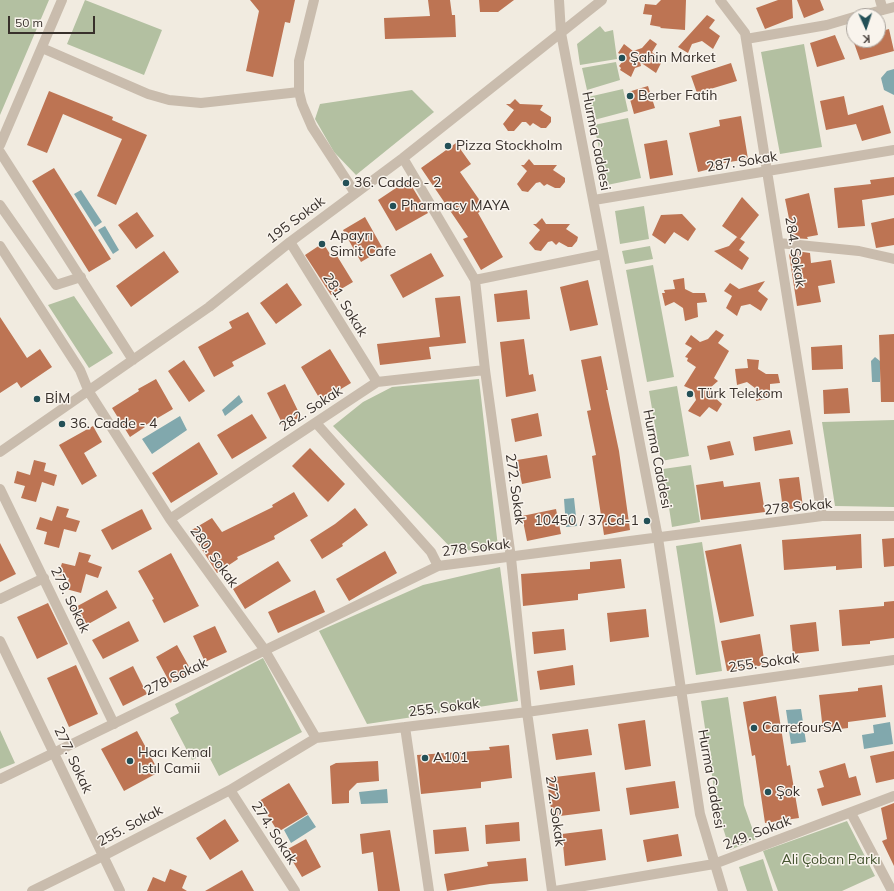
<!DOCTYPE html>
<html>
<head>
<meta charset="utf-8">
<style>
	body { margin:0 }
	#map { position:relative; width:894px; height:891px; overflow:hidden; background:#f1ebe0; font-family:Mulish,sans-serif }
	canvas { display:block }
	.north { position:absolute; left:846px; top:8px; width:40px; height:40px; box-sizing:border-box; background:#f9f4ed; border:1px solid #aca69f; border-radius:50%; rotate:177deg; font-size:11px; font-weight:700; line-height:16px; text-align:center; color:#38302b }
	.north::after { content:''; display:block; margin:auto; width:14px; height:18px; background:#235057; clip-path:polygon(50% 0,100% 100%,50% 72%,0 100%) }
	.scale { position:absolute; left:8px; top:16px; width:87px; height:18px; box-sizing:border-box; border:2px solid #38302b; border-top:0; padding-left:5px; font-size:12px; line-height:14px; white-space:nowrap; color:#38302b; -webkit-text-stroke:3px #f9f4ed; paint-order:stroke }
</style>
</head>
<body>
<div id="map">
<canvas width="894" height="891"></canvas>
<div class="north">K</div>
<div class="scale">50 m</div>
</div>
<script>
const context = document.querySelector('canvas').getContext('2d');
context.lineJoin = 'round';
function paint(path, color) { context.fillStyle = color; context.fill(path, 'evenodd'); }
const toPath = rows => new Path2D(rows.map(r => 'M' + r).join(''));
function strokePath(path, color, width, dash) { context.strokeStyle = color; context.lineWidth = width; context.lineCap = dash ? 'butt' : 'round'; context.setLineDash(dash || []); context.stroke(path); }
function write(font, color, halo, rows, align = 'center') {
  context.font = font + ' Mulish,sans-serif'; context.lineWidth = 3; context.setLineDash([]); context.textBaseline = 'middle'; context.strokeStyle = halo; context.fillStyle = color; for (const [text, x, y, turn = 0] of rows) {
    context.save(); context.translate(x, y); context.rotate((+turn || 0) * Math.PI / 180); context.textAlign = isNaN(turn) ? turn : align; if (halo) context.strokeText(text, 0, 0); context.fillText(text, 0, 0); context.restore();
  }
}
paint(toPath([
	[0,0,49,0,0,115],
	[85,0,162,30,144,75,67,44],
	[600,26,605,32,613,30,617,59,580,65,577,44],
	[804,44,822,147,780,154,761,52],
	[616,62,620,80,587,90,582,68],
	[623,89,628,111,594,120,588,97],
	[412,90,434,112,356,175,334,152,315,119,320,104],
	[628,118,641,178,607,185,594,125],
	[644,206,649,239,620,244,615,211],
	[650,246,653,259,625,264,622,251],
	[653,265,674,377,647,382,626,270],
	[74,296,113,353,89,368,48,305],
	[479,379,498,547,455,552,333,426,363,402,392,387],
	[677,386,689,456,661,461,649,391],
	[894,420,894,507,835,506,822,422],
	[691,465,700,522,672,527,663,469],
	[702,542,722,671,696,675,676,546],
	[500,567,518,701,367,724,319,631,423,585],
	[263,658,302,732,219,776,207,753,192,760,170,718,179,713,175,704],
	[728,697,744,805,756,839,730,850,717,809,701,701],
	[0,730,15,763,0,769],
	[847,821,875,876,842,891,778,891,763,851],
	[763,859,773,891,747,891,739,867]
]), '#b3c0a1');
paint(toPath([
	[894,69,894,95,884,90,881,78,887,71],
	[81,190,102,222,95,227,74,194],
	[105,226,119,250,113,254,98,230],
	[875,357,880,361,880,382,872,382,871,361],
	[239,395,243,402,225,416,222,410],
	[180,416,187,430,152,454,142,439],
	[574,498,577,526,566,527,564,499],
	[801,709,806,742,791,744,786,710],
	[890,722,893,744,864,749,862,735,874,733,873,725],
	[387,789,388,803,361,804,359,792],
	[308,815,316,827,291,843,284,830]
]), '#81a8ad');
paint(toPath([
	[250,0,295,0,290,23,285,22,273,77,246,71,259,11],
	[428,0,450,0,452,15,455,15,456,37,385,39,384,18,430,16],
	[479,0,514,0,498,12,480,12],
	[661,0,686,0,685,30,660,28,661,27,650,25,652,15,643,14,645,4,656,5],
	[778,0,792,0,793,18,765,29,756,8],
	[797,0,820,0,824,10,804,18],
	[707,15,715,20,709,28,720,36,713,49,702,41,692,44,688,53,678,47],
	[889,29,894,51,860,60,853,40,878,40,878,32],
	[835,35,845,59,817,67,810,43],
	[650,39,657,44,652,52,662,61,656,73,640,62,641,66,635,68,631,77,620,70,621,68,619,66,626,57,618,53,624,44,633,51,642,48],
	[731,63,737,81,697,93,691,76],
	[648,86,655,108,634,114,628,92],
	[49,91,113,117,112,120,147,135,116,205,97,196,122,139,63,114,47,153,27,145],
	[844,96,848,115,883,105,891,133,862,141,856,124,826,130,820,101],
	[515,99,520,104,543,105,540,110,551,117,551,122,546,128,541,128,533,123,530,126,526,122,522,122,514,131,508,131,503,124,514,110,506,104,510,104],
	[741,116,748,159,717,164,718,167,698,172,689,133,720,126,719,120],
	[667,140,673,175,650,179,644,144],
	[456,143,471,164,460,172,485,208,478,213,503,257,481,270,463,239,468,237,421,168],
	[529,159,534,165,557,165,553,170,565,178,565,182,560,188,555,188,547,184,544,186,540,182,536,183,528,192,522,191,517,184,527,171,521,165,524,165],
	[54,168,111,259,89,272,32,181],
	[894,177,894,195,862,200,865,226,838,228,834,188,871,184,870,180],
	[408,180,428,213,396,231,378,200],
	[809,193,818,235,807,237,808,239,793,238,785,199],
	[742,197,759,215,740,239,722,226],
	[137,212,154,236,136,249,118,225],
	[682,214,696,229,688,241,674,232,665,244,652,235,661,215],
	[365,217,383,249,361,262,343,230],
	[542,218,546,224,570,224,566,229,578,237,577,241,572,247,568,247,559,242,556,245,552,241,548,242,541,251,535,250,529,243,540,230,533,224,536,224],
	[894,218,894,245,876,248,871,223],
	[737,237,745,242,739,250,749,258,742,270,714,251,729,246],
	[323,243,330,254,334,251,353,282,331,295,305,255],
	[164,251,179,272,131,307,116,286],
	[796,251,810,253,811,263,831,260,835,283,818,286,821,302,797,306,789,254,797,253],
	[431,253,444,276,403,298,390,275],
	[684,278,685,289,693,293,705,293,707,302,697,303,698,317,685,321,683,308,674,302,665,306,662,293,665,293,664,290,675,289,673,280],
	[588,280,598,325,570,331,560,287],
	[765,281,758,291,768,299,761,311,750,304,741,306,737,316,726,308,732,296,724,291,730,283,739,289],
	[287,283,302,305,276,324,260,303],
	[527,290,530,319,497,322,494,294],
	[460,296,466,343,429,347,431,359,380,365,377,344,440,337,435,298],
	[248,312,266,344,232,362,234,366,214,377,198,347,232,328,229,322],
	[0,317,27,358,40,349,52,367,21,388,17,382,0,393],
	[716,330,724,335,718,343,729,351,714,378,718,381,710,388,713,396,722,404,717,412,709,407,700,417,688,411,696,400,693,390,684,386,696,367,687,361,688,358,685,357,692,348,685,344,691,335,700,342,708,339],
	[894,334,894,402,881,402,879,335],
	[524,339,529,375,533,374,536,391,506,397,500,342],
	[842,345,843,369,812,370,811,347],
	[330,349,351,383,321,401,301,367],
	[601,356,608,390,606,390,619,451,630,530,604,535,592,456,596,455,587,411,591,410,581,360],
	[747,359,759,360,758,369,766,374,778,374,780,383,770,384,770,398,756,401,755,388,747,382,737,385,735,369,748,368],
	[184,360,205,391,189,402,168,371],
	[156,379,173,409,144,426,145,427,130,437,112,408,139,391,138,389],
	[285,384,301,417,283,425,267,393],
	[848,388,850,413,824,414,823,390],
	[538,413,542,436,515,442,511,419],
	[252,414,267,438,232,459,217,435],
	[93,426,102,442,84,453,97,476,82,485,59,445],
	[790,430,793,444,755,451,753,437],
	[730,441,734,455,710,460,707,446],
	[199,442,218,474,171,503,152,473],
	[310,448,345,484,328,502,292,466],
	[547,455,551,478,522,484,517,460],
	[34,460,46,463,44,471,57,475,54,486,42,482,36,502,21,498,25,486,14,483,17,471,30,475],
	[799,477,803,507,783,510,779,479],
	[723,481,724,487,760,482,765,512,701,520,696,485],
	[294,492,308,516,274,536,275,539,237,557,238,559,217,573,190,531,212,518,222,532,273,507,272,505],
	[57,506,69,509,66,517,80,521,76,532,64,529,59,548,44,544,47,532,36,529,40,517,52,521],
	[355,508,368,525,342,544,343,546,322,559,310,540,335,524],
	[142,509,152,529,112,550,101,530],
	[556,509,561,534,527,541,522,516],
	[861,534,862,568,836,570,836,566,784,570,782,540],
	[894,538,894,566,884,567,882,539],
	[0,543,16,574,0,582],
	[741,544,754,616,720,623,705,551],
	[385,551,397,573,349,601,336,579],
	[79,552,91,555,88,562,102,567,98,578,86,574,81,593,66,589,69,578,58,575,62,563,75,566],
	[171,553,199,606,164,623,152,600,154,599,138,571],
	[621,559,625,588,578,594,578,600,523,606,521,574,590,569,590,562],
	[278,561,291,581,245,609,233,589],
	[107,590,117,608,83,627,72,609],
	[315,590,325,612,278,633,268,612],
	[894,601,894,638,870,641,870,644,842,646,839,610,884,606,884,602],
	[48,603,68,644,37,659,17,617],
	[646,609,649,637,610,642,607,613],
	[129,621,139,641,103,659,92,640],
	[816,622,819,651,793,654,790,625],
	[215,626,227,652,205,662,193,636],
	[564,629,566,650,534,654,532,632],
	[760,634,765,665,727,671,721,641],
	[177,645,192,672,170,683,156,657],
	[76,665,98,714,69,727,47,678],
	[573,665,575,685,540,690,537,671],
	[133,666,147,694,123,706,109,678],
	[882,685,886,717,848,722,848,728,823,731,819,695,858,691,858,688],
	[776,696,787,766,790,765,799,818,765,823,755,755,752,756,743,702],
	[645,720,651,766,625,770,618,724],
	[588,729,592,755,556,760,552,734],
	[137,731,159,772,124,791,101,749],
	[509,745,512,778,481,782,481,788,421,794,417,755,490,750,489,747],
	[894,751,894,779,876,783,870,756],
	[378,761,379,781,357,783,349,791,349,803,332,804,330,766,336,763],
	[845,763,849,778,856,776,861,795,822,806,817,789,824,787,819,771],
	[595,772,600,811,552,817,547,778],
	[675,781,679,808,630,815,626,788],
	[289,783,308,814,278,832,259,801],
	[894,803,894,866,882,841,887,839,881,808],
	[225,819,239,841,210,860,196,838],
	[519,822,520,841,486,844,485,825],
	[466,827,469,851,435,854,433,830],
	[602,829,606,860,565,866,562,834],
	[390,830,400,891,378,891,373,852,362,854,360,834],
	[678,834,682,856,647,862,643,840],
	[306,839,321,867,302,877,286,850],
	[526,858,528,881,490,884,447,891,444,874,488,866,487,862],
	[170,869,187,876,182,888,187,891,147,891,153,877,165,882],
	[242,870,254,891,205,891]
]), '#bd7453');
strokePath(toPath([
	[314,0,299,61,299,92,302,104,312,127,355,193],
	[559,0,561,33,658,538,700,814,723,891],
	[720,0,745,33,822,516],
	[880,0,883,10],
	[859,16,894,7],
	[746,39,827,25,854,17],
	[42,48,148,94,169,100,201,103,299,92],
	[0,145,62,0],
	[0,152,133,360],
	[403,158,475,280,485,370,511,558,527,712,552,891],
	[594,200,894,150],
	[0,205,56,285,81,277],
	[290,242,377,382],
	[779,243,859,251,894,259],
	[0,246,80,370,89,392,170,519,264,649,316,738],
	[475,280,603,254],
	[316,423,431,552,438,566],
	[0,452,209,307,290,242,403,158,602,0],
	[0,489,114,724],
	[170,519,377,382,485,370],
	[0,599,44,578],
	[0,641,120,891],
	[405,727,429,891],
	[0,779,438,566,822,516,894,516],
	[230,790,295,891],
	[851,813,892,891],
	[32,891,103,856,230,790,316,738,527,712,894,660],
	[555,891,714,864,894,796]
]), '#c9bcad', 10);
for (const [x, y, r, color] of [
	[622,58,4,"#235057"],
	[630,96,4,"#235057"],
	[448,146,4,"#235057"],
	[346,183,4,"#235057"],
	[393,206,4,"#235057"],
	[322,244,4,"#235057"],
	[690,394,4,"#235057"],
	[37,399,4,"#235057"],
	[62,424,4,"#235057"],
	[647,521,4,"#235057"],
	[754,728,4,"#235057"],
	[425,758,4,"#235057"],
	[130,761,4,"#235057"],
	[768,792,4,"#235057"]
]) { const dot = new Path2D(); dot.arc(x, y, r, 0, 2 * Math.PI); context.fillStyle = color; context.fill(dot); strokePath(dot, '#f9f4ed', 1.5); }
write('14px', '#38302b', '#f9f4ed', [
	["Şahin Market",630,58],
	["Berber Fatih",638,96],
	["Pizza Stockholm",456,146],
	["36. Cadde - 2",354,183],
	["Pharmacy MAYA",401,206],
	["Apayrı",330,236],
	["Simit Cafe",330,252],
	["Türk Telekom",698,394],
	["BİM",45,399],
	["36. Cadde - 4",70,424],
	["10450 / 37.Cd-1",639,521,"right"],
	["CarrefourSA",762,728],
	["Hacı Kemal",138,753],
	["Istıl Camii",138,769],
	["A101",433,758],
	["Şok",776,792]
], 'left');
write('14px', '#38302b', '#f9f4ed', [
	["Hurma Caddesi",596,141,79],
	["287. Sokak",742,162,-9],
	["195 Sokak",296,220,-37],
	["284. Sokak",795,252,81],
	["281. Sokak",345,305,58],
	["282. Sokak",311,409,-33],
	["Hurma Caddesi",657,459,79],
	["272. Sokak",515,489,82],
	["278 Sokak",798,507,-6],
	["278 Sokak",476,548,-7],
	["280. Sokak",214,557,54],
	["279. Sokak",70,600,64],
	["255. Sokak",764,663,-8],
	["278 Sokak",176,677,-26],
	["255. Sokak",444,708,-7],
	["277. Sokak",73,760,65],
	["Hurma Caddesi",711,779,80],
	["272. Sokak",555,811,82],
	["255. Sokak",130,826,-28],
	["274. Sokak",274,833,57],
	["249. Sokak",757,833,-21]
]);
write('14px', '#455430', '#f9f4ed', [
	["Ali Çoban Parkı",831,860]
]);
</script>
</body>
</html>
